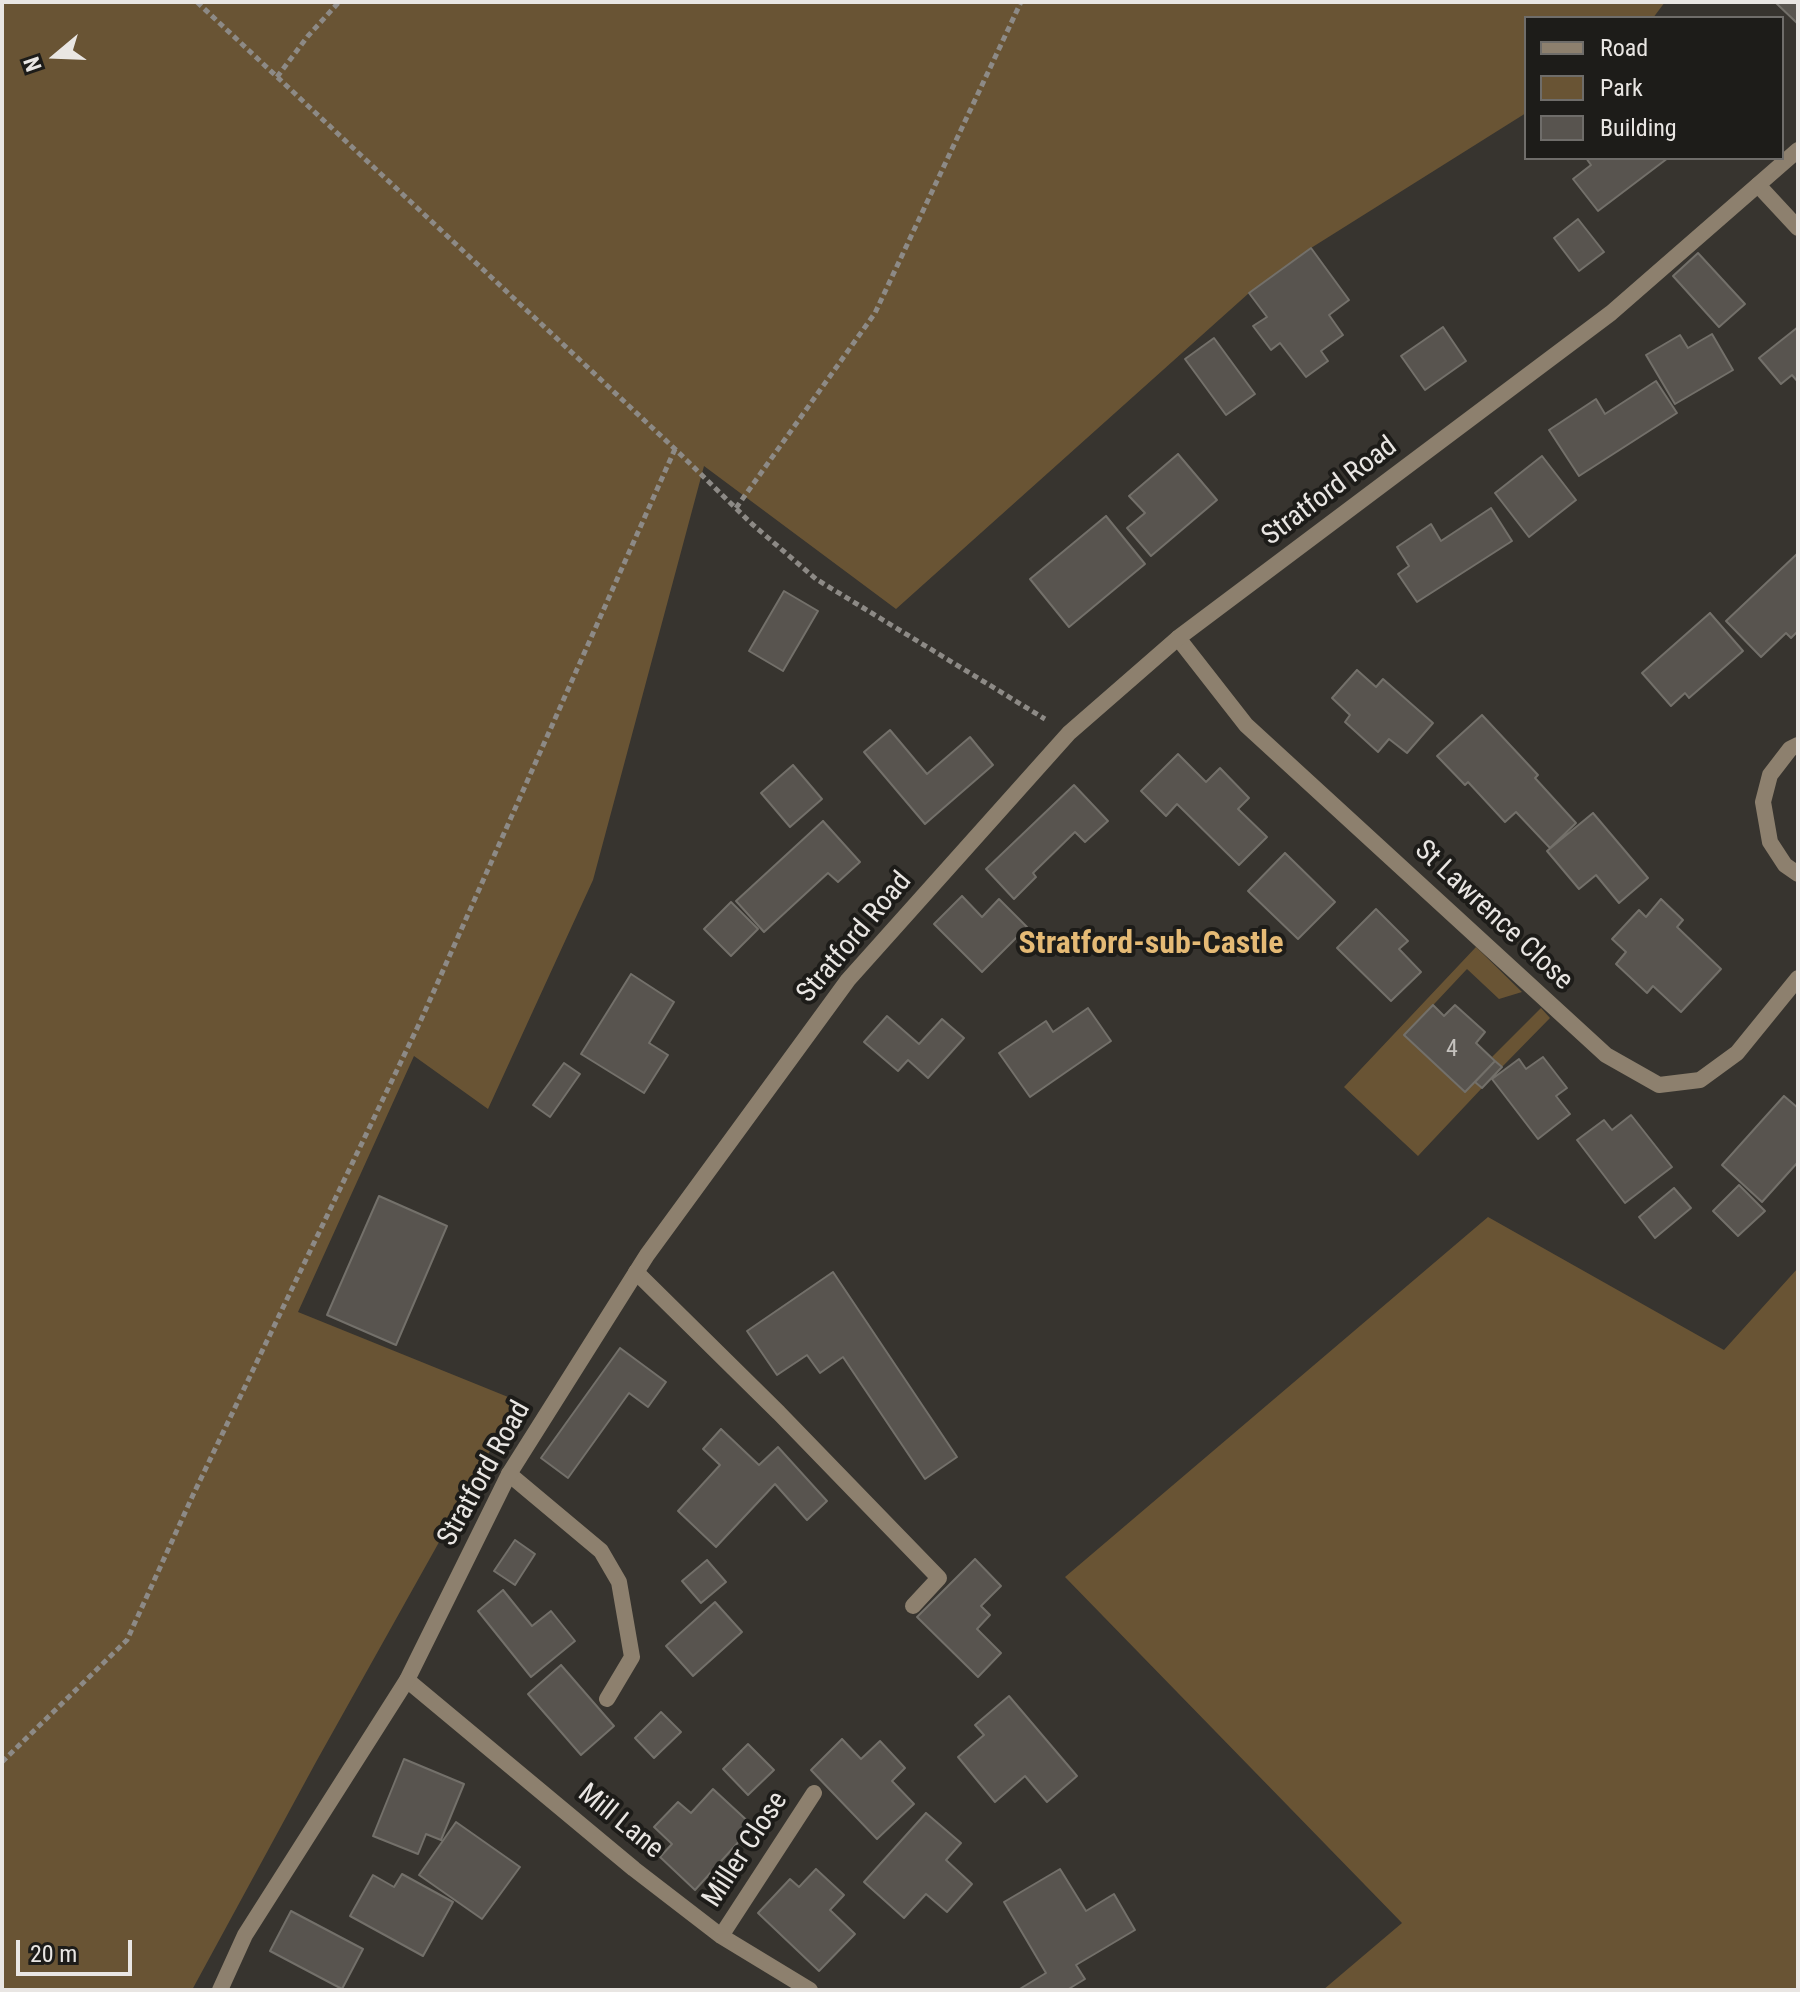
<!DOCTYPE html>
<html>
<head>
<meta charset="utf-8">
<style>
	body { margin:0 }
	#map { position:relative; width:1800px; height:1992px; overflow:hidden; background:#37342f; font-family:"Roboto Condensed",sans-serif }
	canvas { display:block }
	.frame { position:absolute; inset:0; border:4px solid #e9e6e3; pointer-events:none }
	.legend { position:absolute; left:1524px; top:16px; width:260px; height:144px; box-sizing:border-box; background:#1d1c19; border:2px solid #6f6d6a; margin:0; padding:10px 14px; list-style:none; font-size:24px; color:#e9e6e3 }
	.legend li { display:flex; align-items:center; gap:16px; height:40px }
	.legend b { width:40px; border:2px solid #6f6d6a }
	.north { position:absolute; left:16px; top:16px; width:80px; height:80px; -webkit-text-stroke:6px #1d1c19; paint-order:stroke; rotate:251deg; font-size:22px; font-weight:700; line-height:32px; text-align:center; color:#e9e6e3 }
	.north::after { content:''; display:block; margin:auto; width:28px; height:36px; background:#e9e6e3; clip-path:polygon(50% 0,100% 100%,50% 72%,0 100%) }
	.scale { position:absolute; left:16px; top:1940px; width:116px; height:36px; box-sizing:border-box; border:4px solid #e9e6e3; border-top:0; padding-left:10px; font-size:24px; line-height:28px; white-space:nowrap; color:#e9e6e3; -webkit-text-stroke:6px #1d1c19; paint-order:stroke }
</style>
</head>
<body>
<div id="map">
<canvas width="1800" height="1992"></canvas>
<div class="frame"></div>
<ul class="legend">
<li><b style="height:10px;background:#8d806e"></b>Road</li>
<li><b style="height:22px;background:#695434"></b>Park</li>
<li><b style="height:22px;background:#58544f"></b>Building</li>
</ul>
<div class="north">N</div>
<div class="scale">20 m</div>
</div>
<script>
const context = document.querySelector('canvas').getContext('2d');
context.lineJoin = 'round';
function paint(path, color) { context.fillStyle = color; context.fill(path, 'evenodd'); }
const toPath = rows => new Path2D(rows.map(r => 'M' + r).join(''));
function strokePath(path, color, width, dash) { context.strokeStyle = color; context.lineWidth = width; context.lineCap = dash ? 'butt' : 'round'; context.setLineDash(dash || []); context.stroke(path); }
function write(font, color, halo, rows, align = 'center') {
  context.font = font + ' "Roboto Condensed",sans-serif'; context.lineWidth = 8; context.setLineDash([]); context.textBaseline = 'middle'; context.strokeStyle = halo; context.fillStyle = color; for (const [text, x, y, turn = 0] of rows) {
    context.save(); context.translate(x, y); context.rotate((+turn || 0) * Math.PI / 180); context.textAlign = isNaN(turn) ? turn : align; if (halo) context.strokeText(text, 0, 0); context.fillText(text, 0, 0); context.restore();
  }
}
paint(toPath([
	[2,2,1665,2,1653,18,1526,18,1526,113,1311,248,1249,293,896,609,704,466,593,880,488,1109,414,1056,298,1312,518,1401,316,1762,192,1990,2,1990],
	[1476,947,1522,992,1499,999,1467,969,1405,1035,1464,1092,1475,1082,1482,1088,1418,1156,1344,1087],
	[1541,1008,1550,1018,1502,1067,1492,1057],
	[1488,1217,1724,1350,1798,1268,1798,1990,1323,1990,1402,1923,1065,1577]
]), '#695434');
const building = toPath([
	[1798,2,1798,24,1776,3,1798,2],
	[1586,158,1668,158,1598,211,1573,179,1591,165,1586,158],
	[1578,219,1604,252,1579,271,1554,238,1578,219],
	[1311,248,1349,300,1329,315,1343,335,1321,351,1328,361,1306,377,1280,343,1271,350,1253,326,1267,317,1249,293,1311,248],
	[1698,253,1745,304,1719,327,1673,276,1698,253],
	[1443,327,1466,361,1425,390,1401,356,1443,327],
	[1798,327,1798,382,1792,375,1781,384,1759,358,1798,327],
	[1712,334,1733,370,1675,404,1646,355,1680,335,1688,348,1712,334],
	[1214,338,1255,394,1226,415,1185,359,1214,338],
	[1656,381,1677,413,1579,476,1549,430,1596,399,1605,414,1656,381],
	[1178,454,1217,500,1151,556,1127,528,1145,513,1129,496,1178,454],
	[1542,456,1576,500,1529,537,1495,493,1542,456],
	[1491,508,1512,541,1417,602,1398,574,1409,566,1397,547,1431,524,1441,541,1491,508],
	[1106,516,1145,564,1069,627,1030,579,1106,516],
	[1798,553,1798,631,1791,638,1786,633,1761,657,1726,621,1798,553],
	[784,591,818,611,783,671,749,651,784,591],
	[1710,613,1743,651,1689,698,1685,693,1671,706,1642,673,1710,613],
	[1357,670,1376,687,1383,679,1433,723,1407,753,1389,739,1378,752,1345,722,1350,715,1332,698,1357,670],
	[1482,715,1538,775,1535,778,1576,823,1550,848,1516,812,1505,822,1468,782,1465,785,1437,756,1482,715],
	[890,730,927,774,970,737,993,765,925,824,864,752,890,730],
	[1178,754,1206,782,1220,768,1249,798,1238,809,1267,837,1239,865,1177,804,1166,816,1141,791,1178,754],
	[793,765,822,799,790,827,761,793,793,765],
	[1074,785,1108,821,1085,842,1075,832,1033,873,1036,877,1014,899,986,869,1074,785],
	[1593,813,1648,878,1619,903,1596,875,1579,889,1547,851,1593,813],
	[823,821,860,862,838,882,828,873,764,932,736,901,823,821],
	[1285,853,1335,902,1298,939,1248,891,1285,853],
	[962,896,982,917,999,899,1027,927,982,972,934,924,962,896],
	[1661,899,1683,920,1677,927,1721,969,1681,1012,1653,986,1647,993,1616,964,1626,952,1612,939,1639,910,1646,917,1661,899],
	[731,902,758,929,731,956,704,929,731,902],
	[1376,909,1408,941,1399,949,1421,972,1391,1001,1337,948,1376,909],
	[631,974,674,1002,649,1043,668,1055,644,1093,581,1054,631,974],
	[1433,1005,1444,1016,1455,1005,1485,1032,1476,1043,1495,1061,1465,1092,1404,1035,1433,1005],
	[1088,1008,1111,1041,1030,1097,999,1053,1046,1021,1053,1032,1088,1008],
	[887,1016,919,1044,942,1019,964,1038,928,1078,908,1060,898,1071,864,1042,887,1016],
	[1543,1057,1567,1088,1556,1096,1570,1114,1538,1139,1492,1079,1519,1059,1526,1069,1543,1057],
	[1495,1061,1502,1067,1482,1088,1475,1082,1495,1061],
	[564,1063,580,1074,550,1117,533,1105,564,1063],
	[1784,1096,1798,1108,1798,1162,1762,1202,1722,1165,1784,1096],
	[1631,1115,1672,1167,1625,1203,1577,1140,1604,1120,1612,1130,1631,1115],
	[1739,1185,1765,1211,1738,1236,1713,1211,1739,1185],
	[1674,1188,1691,1208,1655,1238,1639,1217,1674,1188],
	[379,1196,447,1226,396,1345,327,1315,379,1196],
	[833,1272,957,1457,925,1479,843,1357,820,1373,807,1355,777,1375,747,1331,833,1272],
	[620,1348,666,1382,648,1407,629,1393,568,1478,541,1458,620,1348],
	[721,1429,759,1465,778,1447,827,1501,807,1520,775,1484,716,1547,678,1511,720,1465,703,1449,721,1429],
	[515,1540,535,1554,515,1585,494,1571,515,1540],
	[975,1559,1001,1586,981,1606,990,1615,977,1629,1001,1653,978,1677,917,1617,975,1559],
	[707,1560,726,1582,701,1603,682,1581,707,1560],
	[503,1590,532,1626,551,1611,575,1641,531,1677,478,1611,503,1590],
	[715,1602,742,1632,693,1676,666,1646,715,1602],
	[561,1665,614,1726,581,1755,528,1694,561,1665],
	[1009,1696,1077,1776,1047,1802,1025,1776,995,1802,958,1757,984,1735,975,1725,1009,1696],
	[661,1712,681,1732,654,1758,635,1738,661,1712],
	[842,1739,861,1759,880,1741,905,1768,892,1781,914,1804,877,1839,811,1770,842,1739],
	[748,1744,774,1770,748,1795,723,1769,748,1744],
	[404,1759,464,1784,441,1840,426,1834,418,1854,373,1836,404,1759],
	[713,1789,753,1826,695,1890,660,1857,672,1844,654,1827,678,1802,691,1813,713,1789],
	[926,1813,961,1843,946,1860,972,1884,947,1912,926,1894,904,1918,864,1882,926,1813],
	[456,1822,520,1867,482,1919,419,1875,456,1822],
	[816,1869,844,1895,830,1910,855,1934,819,1971,758,1913,790,1879,799,1887,816,1869],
	[1060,1869,1086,1911,1114,1894,1135,1930,1076,1965,1085,1979,1067,1990,1018,1990,1046,1973,1004,1902,1060,1869],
	[402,1874,453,1902,423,1956,350,1916,373,1875,394,1887,402,1874],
	[291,1911,363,1949,342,1989,270,1951,291,1911]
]);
paint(building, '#58544f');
strokePath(building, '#73706a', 2);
strokePath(toPath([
	[197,2,675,449,752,524,816,579,1045,719],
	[277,77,308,36,339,2],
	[736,508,875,313,1021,2],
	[2,1762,127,1640,193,1495,421,1020,675,449]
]), '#8d8a86', 5, [6, 4]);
strokePath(toPath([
	[636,1272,779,1413,939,1578,913,1606]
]), '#8d806e', 16);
strokePath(toPath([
	[1758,185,1798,228],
	[1178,638,1246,725,1606,1055,1659,1085,1700,1080,1737,1053,1798,978],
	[1798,745,1790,749,1770,775,1763,802,1770,842,1785,865,1798,874],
	[509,1474,601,1551,619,1582,632,1657,607,1699],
	[407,1680,634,1869,721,1936,810,1990],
	[721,1936,814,1793]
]), '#8d806e', 16);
strokePath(toPath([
	[220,1990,245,1935,407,1680,509,1474,647,1255,848,980,1069,733,1178,638,1611,313,1798,150]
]), '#8d806e', 16);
write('24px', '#c5c2be', null, [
	["4",1452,1050]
]);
write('28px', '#e9e6e3', '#1d1c19', [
	["Stratford Road",1330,492,-37],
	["St Lawrence Close",1493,916,43],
	["Stratford Road",855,938,-50],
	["Stratford Road",485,1474,-61],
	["Mill Lane",620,1822,39],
	["Miller Close",746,1850,-57]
]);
write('bold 32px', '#e5ba75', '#1d1c19', [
	["Stratford-sub-Castle",1151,945]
]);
</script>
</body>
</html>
